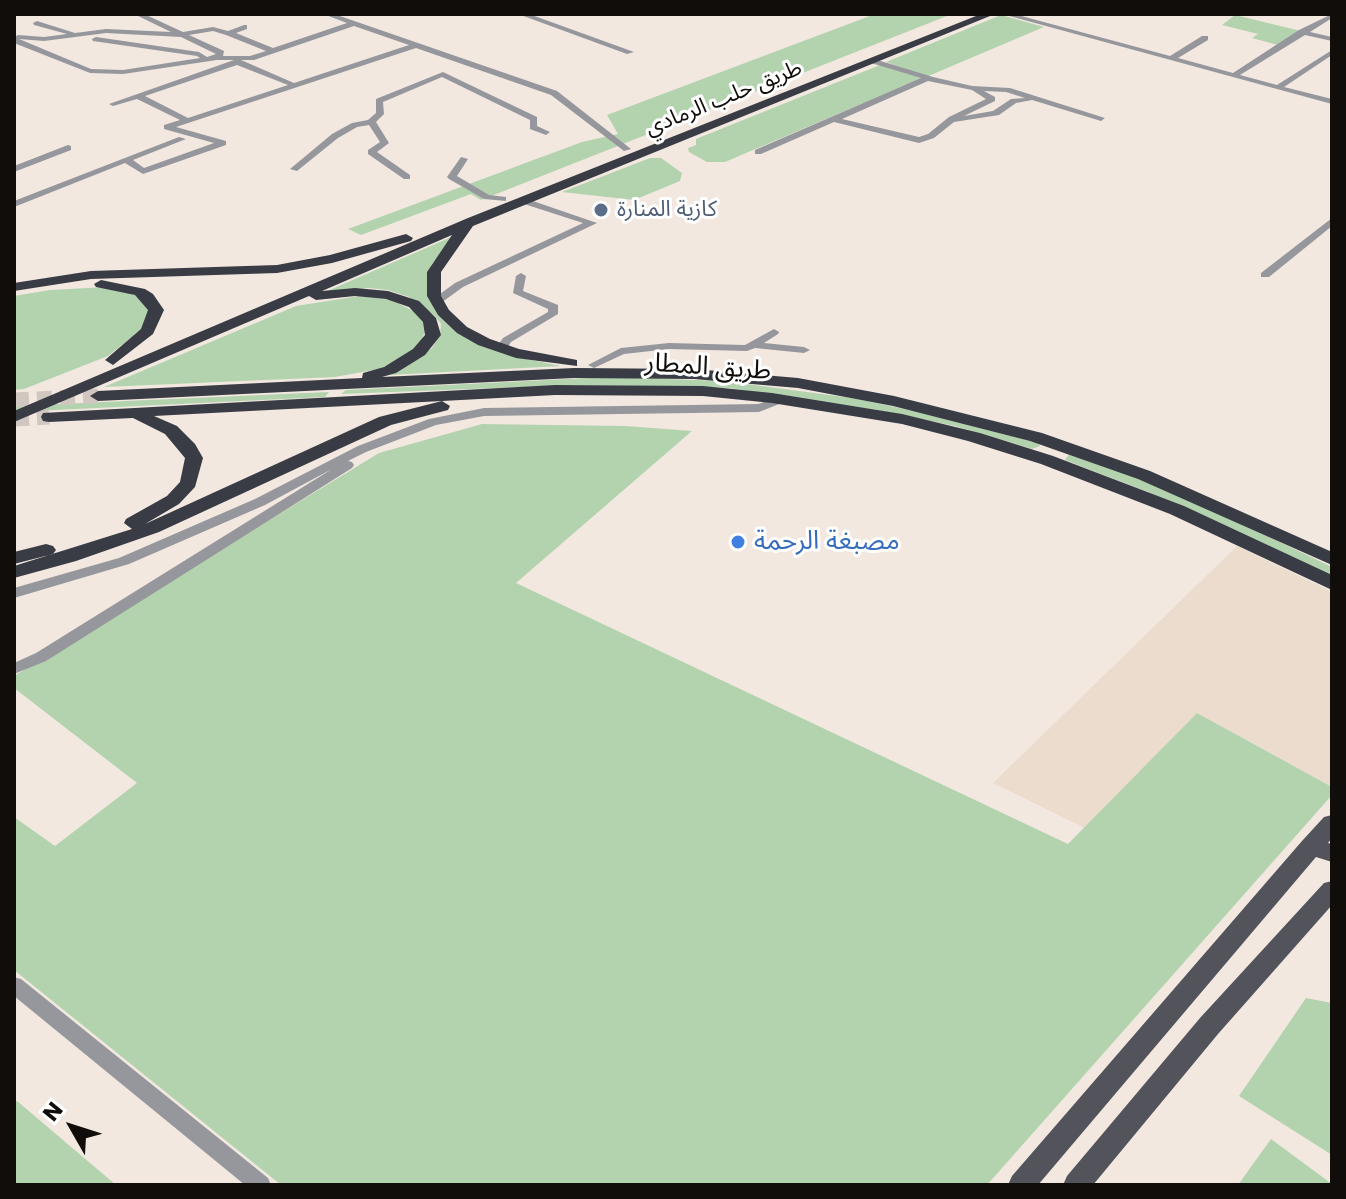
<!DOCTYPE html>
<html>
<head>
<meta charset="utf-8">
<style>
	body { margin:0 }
	#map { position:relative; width:1346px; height:1199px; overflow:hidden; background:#f2e8e0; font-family:Poppins,sans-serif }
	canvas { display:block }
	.frame { position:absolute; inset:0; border:16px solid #100d0a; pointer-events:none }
	.north { position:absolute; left:32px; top:1087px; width:80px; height:80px; -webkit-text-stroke:6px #fff; paint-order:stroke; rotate:309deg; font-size:22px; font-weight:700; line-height:32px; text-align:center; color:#100d0a }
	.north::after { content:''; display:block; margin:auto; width:28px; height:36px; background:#100d0a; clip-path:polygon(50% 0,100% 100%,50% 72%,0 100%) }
</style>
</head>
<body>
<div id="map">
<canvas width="1346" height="1199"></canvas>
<div class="frame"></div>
<div class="north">N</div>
</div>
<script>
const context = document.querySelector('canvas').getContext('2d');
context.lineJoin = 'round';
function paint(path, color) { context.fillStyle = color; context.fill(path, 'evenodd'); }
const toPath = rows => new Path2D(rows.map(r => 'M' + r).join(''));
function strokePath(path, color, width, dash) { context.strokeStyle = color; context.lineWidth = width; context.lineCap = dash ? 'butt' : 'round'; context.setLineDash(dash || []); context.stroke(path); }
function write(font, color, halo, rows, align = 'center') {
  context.font = font + ' Poppins,"Noto Sans Arabic",sans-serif'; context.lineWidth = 6; context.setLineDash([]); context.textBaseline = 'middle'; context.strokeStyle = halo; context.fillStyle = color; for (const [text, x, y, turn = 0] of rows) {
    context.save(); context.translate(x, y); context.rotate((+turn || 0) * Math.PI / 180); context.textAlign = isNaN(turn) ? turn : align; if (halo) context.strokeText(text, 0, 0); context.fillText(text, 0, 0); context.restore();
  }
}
paint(toPath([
	[1237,546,1332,592,1332,787,1197,713,1085,828,993,783]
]), '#ebdcce');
paint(toPath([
	[875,14,952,14,481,200,471,194,361,235,348,229,582,142,618,134,607,115],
	[1001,15,1044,27,926,77,886,62],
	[1235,15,1301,31,1278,45,1252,38,1258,34,1222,25],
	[880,65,922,78,725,162,707,162,689,152,688,148,696,145,696,139],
	[650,158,661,158,682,173,680,181,634,200,562,192],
	[456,235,432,264,427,279,428,296,444,319,526,359,561,366,390,375,432,348,440,335,441,324,435,316,409,297,388,290,369,288,325,292],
	[107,287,139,296,149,309,142,329,108,356,24,389,14,390,14,296,50,290],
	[359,296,392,300,417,313,424,322,425,331,421,342,411,353,379,369,335,377,104,387,296,306],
	[608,377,724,381,852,398,924,413,1038,443,1040,446,1032,449,955,426,877,410,729,388,575,385,341,394,346,390],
	[329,392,325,397,14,412,14,406],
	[482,424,626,426,692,431,516,583,1068,844,1197,713,1332,787,1332,795,987,1185,281,1185,14,970,14,817,55,846,137,783,14,688,14,676,379,453],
	[1070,453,1132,476,1261,533,1332,567,1332,576,1148,492,1065,460],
	[1306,998,1332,1003,1332,1155,1239,1096],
	[17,1101,116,1185,14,1185,14,1103],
	[1271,1139,1332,1184,1332,1185,1238,1185]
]), '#b3d3ae');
strokePath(toPath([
	[14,400,98,396],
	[14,419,49,417]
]), '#d0c7c0', 15, [15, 8]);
paint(toPath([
	[134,14,144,14,183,32,213,27,228,31,244,25,247,25,247,29,236,33,273,48,347,23,323,14,334,14,557,91,631,149,624,151,551,95,416,48,176,127,226,141,226,145,143,174,125,163,14,207,14,201,179,137,186,139,133,160,144,168,214,143,164,129,164,125,180,120,137,99,113,106,109,104,234,60,217,60,123,74,90,73,14,43,14,37,18,35,44,37,67,34,34,25,33,23,37,21,75,33,106,29,171,32,134,14],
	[354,26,409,45,294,83,241,60,254,60,354,26],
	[213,31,226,35,266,51,250,56,223,56,224,51,189,35,213,31],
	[106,33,181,37,216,54,207,57,199,52,96,37,92,39,93,41,197,56,200,58,123,70,91,69,19,39,44,41,106,33],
	[237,65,288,85,188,118,145,96,237,65],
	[518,14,529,14,634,52,627,54,518,14],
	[1002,14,1014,14,1170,56,1202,36,1208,36,1208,40,1178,58,1233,73,1299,30,1332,14,1332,18,1310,32,1332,37,1332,41,1305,35,1240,75,1277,85,1332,50,1332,55,1284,87,1332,99,1332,104,1002,14],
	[874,59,933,77,972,86,1010,88,1105,118,1101,121,1032,100,1016,103,999,115,954,122,934,138,919,143,834,122,761,154,755,154,755,150,921,78,871,63,870,61,874,59],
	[928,81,972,90,986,99,949,117,928,134,919,137,842,119,928,81],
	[984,91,1006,92,1025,98,1011,99,993,111,964,116,995,101,995,97,984,91],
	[443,72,537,117,537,126,550,132,546,135,530,129,530,120,442,77,383,102,384,114,376,122,389,143,377,152,410,175,410,179,404,179,368,154,368,150,380,142,369,125,357,127,338,138,297,171,290,169,332,134,352,123,368,120,376,113,376,99,443,72],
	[68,145,71,146,71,150,14,172,14,166,68,145],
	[461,157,468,159,457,176,489,195,506,197,506,201,484,199,449,179,447,177,461,157],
	[521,199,527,199,597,223,463,287,441,303,433,303,433,299,455,283,583,223,521,203,521,199],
	[1332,218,1332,226,1269,277,1261,277,1261,273,1332,218],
	[521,273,526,276,523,291,558,305,558,314,511,342,506,350,498,350,496,348,503,338,548,312,548,309,513,293,516,276,521,273],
	[774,329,779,332,778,334,764,343,804,347,810,350,804,353,755,348,747,351,669,349,624,354,594,368,588,365,621,348,669,343,745,345,774,329],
	[783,396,787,397,787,401,759,412,484,416,436,425,366,452,348,461,352,462,354,465,352,468,46,661,14,674,14,663,36,653,332,469,265,505,129,564,14,598,14,588,119,558,255,499,358,446,429,419,484,408,758,404,783,396],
	[14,977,21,979,268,1178,271,1185,245,1185,14,996,14,977]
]), '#96979c');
paint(toPath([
	[1332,815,1332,838,1328,843,1332,844,1332,862,1316,857,1038,1185,1008,1185,1012,1176,1302,841,1324,817,1332,815],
	[1332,881,1332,905,1218,1034,1093,1185,1063,1185,1067,1176,1200,1018,1324,883,1332,881]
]), '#52535b');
paint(toPath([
	[981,14,995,14,473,226,441,272,441,296,449,310,467,327,490,339,519,349,577,360,577,366,516,358,478,345,457,333,438,315,427,296,427,272,452,235,322,291,355,288,388,291,419,301,436,318,441,335,425,355,396,373,382,377,574,368,694,369,798,378,894,396,1042,433,1150,471,1332,552,1332,565,1138,479,1030,441,893,406,798,388,694,379,574,378,98,401,90,396,98,391,362,378,363,373,384,367,413,349,425,335,423,322,409,307,386,299,355,296,316,300,309,296,14,422,14,411,468,218,981,14],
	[406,234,413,238,411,241,332,263,277,273,91,279,14,291,14,283,91,271,277,265,330,255,406,234],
	[101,280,145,289,153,294,164,310,153,334,113,365,105,360,141,329,148,310,135,295,96,287,94,284,101,280],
	[555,385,703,386,772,393,902,414,980,433,1053,456,1184,506,1332,575,1332,590,1170,514,1041,464,968,441,902,424,772,403,703,396,555,395,442,401,450,406,448,410,391,425,159,532,76,561,14,578,14,566,132,529,124,523,126,519,167,496,180,482,185,458,165,434,133,418,49,422,43,421,41,417,43,413,555,385],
	[442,401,379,417,145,524,179,504,195,487,203,458,195,444,177,426,154,416,442,401],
	[46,544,53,546,56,550,53,554,14,564,14,552,46,544]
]), '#3a3c45');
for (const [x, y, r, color] of [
	[601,210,8,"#5c6f8a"],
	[738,542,8,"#3f7fe0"]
]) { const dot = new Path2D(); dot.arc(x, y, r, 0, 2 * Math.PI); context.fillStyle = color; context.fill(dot); strokePath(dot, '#fff', 3); }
write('22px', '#100d0a', '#fff', [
	["طريق حلب الرمادي",724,99,-22]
]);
write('22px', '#4e5e75', '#fff', [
	["كازية المنارة",617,210]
], 'left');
write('26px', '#100d0a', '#fff', [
	["طريق المطار",708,368,4]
]);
write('26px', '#366cbe', '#fff', [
	["مصبغة الرحمة",754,542]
], 'left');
</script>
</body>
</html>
